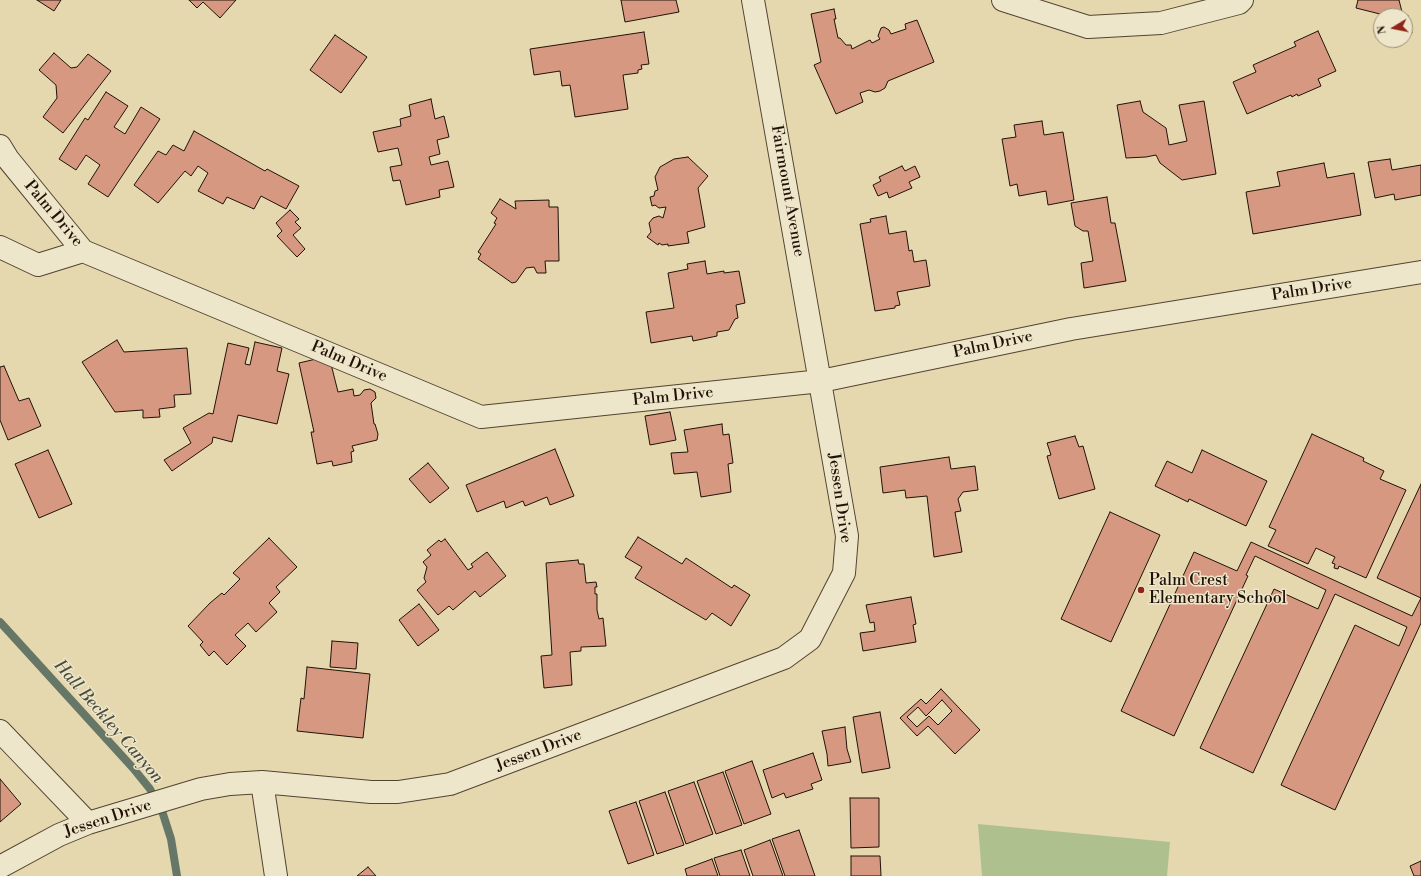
<!DOCTYPE html>
<html>
<head>
<meta charset="utf-8">
<style>
	body { margin:0 }
	#map { position:relative; width:1421px; height:876px; overflow:hidden; background:#e5d8ae; font-family:"Libre Bodoni",serif }
	canvas { display:block }
	.north { position:absolute; left:1373px; top:8px; width:40px; height:40px; box-sizing:border-box; background:#eee6ca; border:1px solid #9c917c; border-radius:50%; rotate:260deg; font-size:11px; font-weight:700; line-height:16px; text-align:center; color:#211207 }
	.north::after { content:''; display:block; margin:auto; width:14px; height:18px; background:#8f2418; clip-path:polygon(50% 0,100% 100%,50% 72%,0 100%) }
</style>
</head>
<body>
<div id="map">
<canvas width="1421" height="876"></canvas>
<div class="north">N</div>
</div>
<script>
const context = document.querySelector('canvas').getContext('2d');
context.lineJoin = 'round';
function paint(path, color) { context.fillStyle = color; context.fill(path, 'evenodd'); }
const toPath = rows => new Path2D(rows.map(r => 'M' + r).join(''));
function strokePath(path, color, width, dash) { context.strokeStyle = color; context.lineWidth = width; context.lineCap = dash ? 'butt' : 'round'; context.setLineDash(dash || []); context.stroke(path); }
function write(font, color, halo, rows, align = 'center') {
  context.font = font + ' "Libre Bodoni",serif'; context.lineWidth = 3; context.setLineDash([]); context.textBaseline = 'middle'; context.strokeStyle = halo; context.fillStyle = color; for (const [text, x, y, turn = 0] of rows) {
    context.save(); context.translate(x, y); context.rotate((+turn || 0) * Math.PI / 180); context.textAlign = isNaN(turn) ? turn : align; if (halo) context.strokeText(text, 0, 0); context.fillText(text, 0, 0); context.restore();
  }
}
paint(toPath([
	[978,824,1170,842,1167,876,982,876]
]), '#afc08f');
strokePath(toPath([
	[0,622,133,768,150,789,163,814,171,839,177,876]
]), '#677767', 8);
const building = toPath([
	[37,0,61,0,54,11,37,0],
	[189,0,236,0,220,18,203,2,197,8,189,0],
	[621,0,676,0,679,12,625,22,621,0],
	[1358,0,1399,0,1403,16,1388,16,1356,8,1358,0],
	[834,9,836,19,834,19,838,38,840,38,846,45,851,45,852,49,870,40,872,43,880,39,878,36,881,28,884,27,889,30,891,34,906,29,905,24,917,20,934,62,888,81,885,88,880,91,875,92,869,90,860,93,863,102,836,114,814,65,821,62,811,14,834,9],
	[1408,16,1412,33,1405,35,1405,17,1408,16],
	[1318,31,1336,71,1318,79,1321,86,1298,96,1297,94,1292,97,1291,95,1247,114,1233,82,1256,72,1253,65,1296,46,1294,42,1318,31],
	[644,32,649,64,641,65,642,69,638,70,638,73,623,75,628,109,575,117,570,85,562,86,560,71,534,75,530,49,644,32],
	[335,35,367,57,341,93,310,70,335,35],
	[54,53,71,68,77,67,88,54,111,71,63,133,43,117,57,98,56,85,39,70,54,53],
	[106,92,128,106,114,127,125,134,141,107,160,119,108,197,88,184,100,165,86,155,76,170,59,159,85,118,88,120,106,92],
	[431,99,435,119,444,116,449,137,437,140,440,154,429,157,431,165,448,161,454,187,439,190,440,197,406,205,400,180,393,181,390,167,402,165,398,148,378,152,373,132,401,126,400,119,411,116,409,105,431,99],
	[1140,101,1143,112,1166,128,1169,145,1187,141,1179,105,1204,101,1216,174,1182,180,1160,163,1156,155,1146,157,1126,158,1117,105,1140,101],
	[1042,121,1044,135,1063,132,1074,200,1048,205,1046,191,1019,196,1017,184,1010,186,1002,139,1016,137,1014,125,1042,121],
	[194,131,265,171,267,169,299,186,286,209,261,196,254,209,227,197,223,204,198,191,208,173,198,166,191,176,185,171,158,203,134,185,158,151,166,155,173,145,184,151,194,131],
	[688,157,708,176,698,188,705,227,687,232,689,243,668,246,668,244,662,245,659,243,658,245,647,237,651,232,649,223,653,218,659,216,663,218,666,207,659,208,655,205,652,206,650,197,654,196,655,191,658,190,655,177,660,167,674,159,688,157],
	[1390,159,1392,170,1421,165,1421,195,1395,200,1394,194,1375,198,1368,162,1390,159],
	[1324,163,1327,178,1354,173,1361,215,1253,234,1246,192,1280,186,1277,172,1324,163],
	[902,166,905,171,915,166,920,177,909,182,912,188,889,198,887,192,878,196,873,185,881,181,879,177,902,166],
	[1107,197,1111,223,1115,223,1126,281,1084,288,1081,263,1093,261,1088,231,1083,231,1075,226,1071,203,1107,197],
	[500,199,516,209,515,201,549,200,549,207,558,207,559,261,545,261,546,273,537,273,534,267,526,268,516,282,512,283,478,259,481,254,478,252,496,224,494,223,497,218,491,213,500,199],
	[290,210,299,219,295,222,301,228,293,235,305,249,297,257,277,236,282,231,276,223,290,210],
	[886,216,889,234,906,231,909,251,912,250,914,262,926,260,930,286,897,292,900,305,895,306,895,308,875,311,860,224,871,222,870,219,886,216],
	[705,261,707,274,724,271,724,273,739,271,745,303,736,305,738,318,735,319,729,330,717,332,717,336,693,341,692,336,651,343,646,312,674,308,668,273,688,269,687,264,705,261],
	[117,340,124,352,187,348,191,394,174,395,175,407,159,409,160,417,143,418,143,410,115,412,82,362,117,340],
	[255,342,282,348,277,371,289,374,277,424,238,415,232,442,213,437,212,443,172,471,164,460,191,443,183,428,209,413,213,414,228,343,249,348,245,364,250,365,255,342],
	[329,356,338,392,353,389,354,396,360,395,364,390,370,389,375,392,376,398,371,403,374,424,375,424,378,434,377,440,352,446,354,451,351,452,352,462,333,466,332,461,317,464,311,432,314,432,299,363,329,356],
	[4,366,19,401,29,398,41,426,8,440,0,420,0,367,4,366],
	[670,412,676,440,650,445,645,416,670,412],
	[722,424,723,435,729,434,733,463,728,464,731,492,701,497,697,472,674,474,671,453,688,452,684,430,722,424],
	[1312,434,1364,458,1363,461,1384,471,1380,479,1406,490,1366,578,1339,566,1338,569,1334,568,1335,564,1332,563,1335,557,1316,548,1308,564,1268,546,1276,530,1269,527,1312,434],
	[1075,436,1079,447,1083,446,1095,489,1059,499,1047,456,1051,455,1047,443,1075,436],
	[555,449,574,496,550,505,547,497,525,506,523,501,506,508,504,501,477,512,466,485,555,449],
	[48,450,72,504,39,518,15,464,48,450],
	[1202,450,1267,481,1246,526,1189,499,1188,502,1155,486,1167,461,1192,473,1202,450],
	[949,457,951,469,975,466,978,490,963,492,958,499,961,511,955,512,962,552,934,557,927,496,906,498,905,490,883,493,880,467,949,457],
	[428,463,449,488,430,503,409,479,428,463],
	[1421,484,1421,623,1335,810,1281,785,1355,625,1399,646,1407,627,1335,594,1253,773,1200,748,1274,589,1318,609,1326,590,1255,556,1246,575,1248,576,1174,736,1121,711,1194,552,1237,571,1251,542,1412,616,1421,598,1377,578,1421,484],
	[1110,512,1160,535,1111,642,1061,619,1110,512],
	[638,537,682,564,686,558,732,588,734,585,750,595,731,626,712,613,706,620,635,578,642,567,625,557,638,537],
	[269,538,297,567,276,587,280,592,269,603,277,612,256,632,248,623,235,635,246,646,227,665,214,651,209,656,200,645,203,642,188,626,210,603,222,593,224,595,240,579,233,573,269,538],
	[445,539,468,570,473,567,471,564,487,552,506,576,480,597,475,591,453,610,449,606,438,615,417,590,426,582,424,578,427,567,423,562,431,555,427,550,439,540,441,542,445,539],
	[578,560,579,564,584,564,586,583,596,582,597,587,595,587,595,594,597,594,597,610,599,619,603,618,606,646,581,647,581,651,570,652,572,685,544,688,541,656,552,655,546,563,578,560],
	[911,597,916,624,913,625,916,642,863,651,860,633,875,631,874,622,870,623,866,605,911,597],
	[419,604,439,630,418,646,399,620,419,604],
	[332,641,358,643,356,669,330,667,332,641],
	[307,667,370,674,363,738,297,731,301,698,304,699,307,667],
	[941,689,980,730,955,754,928,726,917,736,900,718,921,699,926,704,941,689],
	[942,700,952,711,938,725,929,716,917,727,907,717,918,707,926,716,942,700],
	[880,712,890,768,862,773,853,717,880,712],
	[845,727,847,749,851,762,828,766,827,754,822,731,845,727],
	[813,753,822,780,811,784,813,789,786,798,784,793,772,798,763,770,813,753],
	[752,761,771,814,744,824,725,771,752,761],
	[723,772,742,825,716,834,697,781,723,772],
	[0,779,21,804,0,822,0,779],
	[694,782,713,834,686,844,668,791,694,782],
	[665,792,684,845,657,854,639,801,665,792],
	[850,798,879,798,879,847,851,848,850,798],
	[636,802,654,855,628,864,609,811,636,802],
	[799,830,815,876,785,876,772,839,799,830],
	[770,840,783,876,753,876,744,850,770,840],
	[741,850,750,876,720,876,714,858,741,850],
	[851,856,880,856,881,876,851,876,851,856],
	[712,859,718,876,687,876,685,869,712,859],
	[1421,861,1421,876,1414,876,1410,866,1421,861],
	[368,867,376,876,357,876,368,867]
]);
paint(building, '#d69880');
strokePath(building, '#211207', 1);
const minor = toPath([
	[1003,0,1088,27,1161,23,1239,3,1242,0],
	[0,146,8,159,83,251,481,417,821,381],
	[0,247,38,265,83,251],
	[0,731,88,823],
	[262,782,276,876],
	[0,867,59,835,88,823,201,789,230,784,262,782,371,792,398,792,450,784,784,658,810,639,844,573,847,536,753,0]
]);
const tertiary = toPath([
	[821,381,1071,329,1421,272]
]);
strokePath(minor, '#524431', 24);
strokePath(tertiary, '#524431', 24);
strokePath(minor, '#eee6ca', 22);
strokePath(tertiary, '#eee6ca', 22);
for (const [x, y, r, color] of [
	[1141,590,4,"#8f2418"]
]) { const dot = new Path2D(); dot.arc(x, y, r, 0, 2 * Math.PI); context.fillStyle = color; context.fill(dot); strokePath(dot, '#eee6ca', 1.5); }
write('16px', '#211207', '#eee6ca', [
	["Fairmount Avenue",787,191,80],
	["Palm Drive",53,214,50],
	["Palm Drive",1312,290,-9],
	["Palm Drive",993,345,-12],
	["Palm Drive",349,362,23],
	["Palm Drive",673,397,-6],
	["Jessen Drive",839,498,82],
	["Jessen Drive",539,751,-21],
	["Jessen Drive",108,819,-18]
]);
write('16px', '#211207', '#eee6ca', [
	["Palm Crest",1149,581],
	["Elementary School",1149,599]
], 'left');
write('italic 17px', '#4a4d3f', '#eee6ca', [
	["Hall Beckley Canyon",108,722,49]
]);
</script>
</body>
</html>
